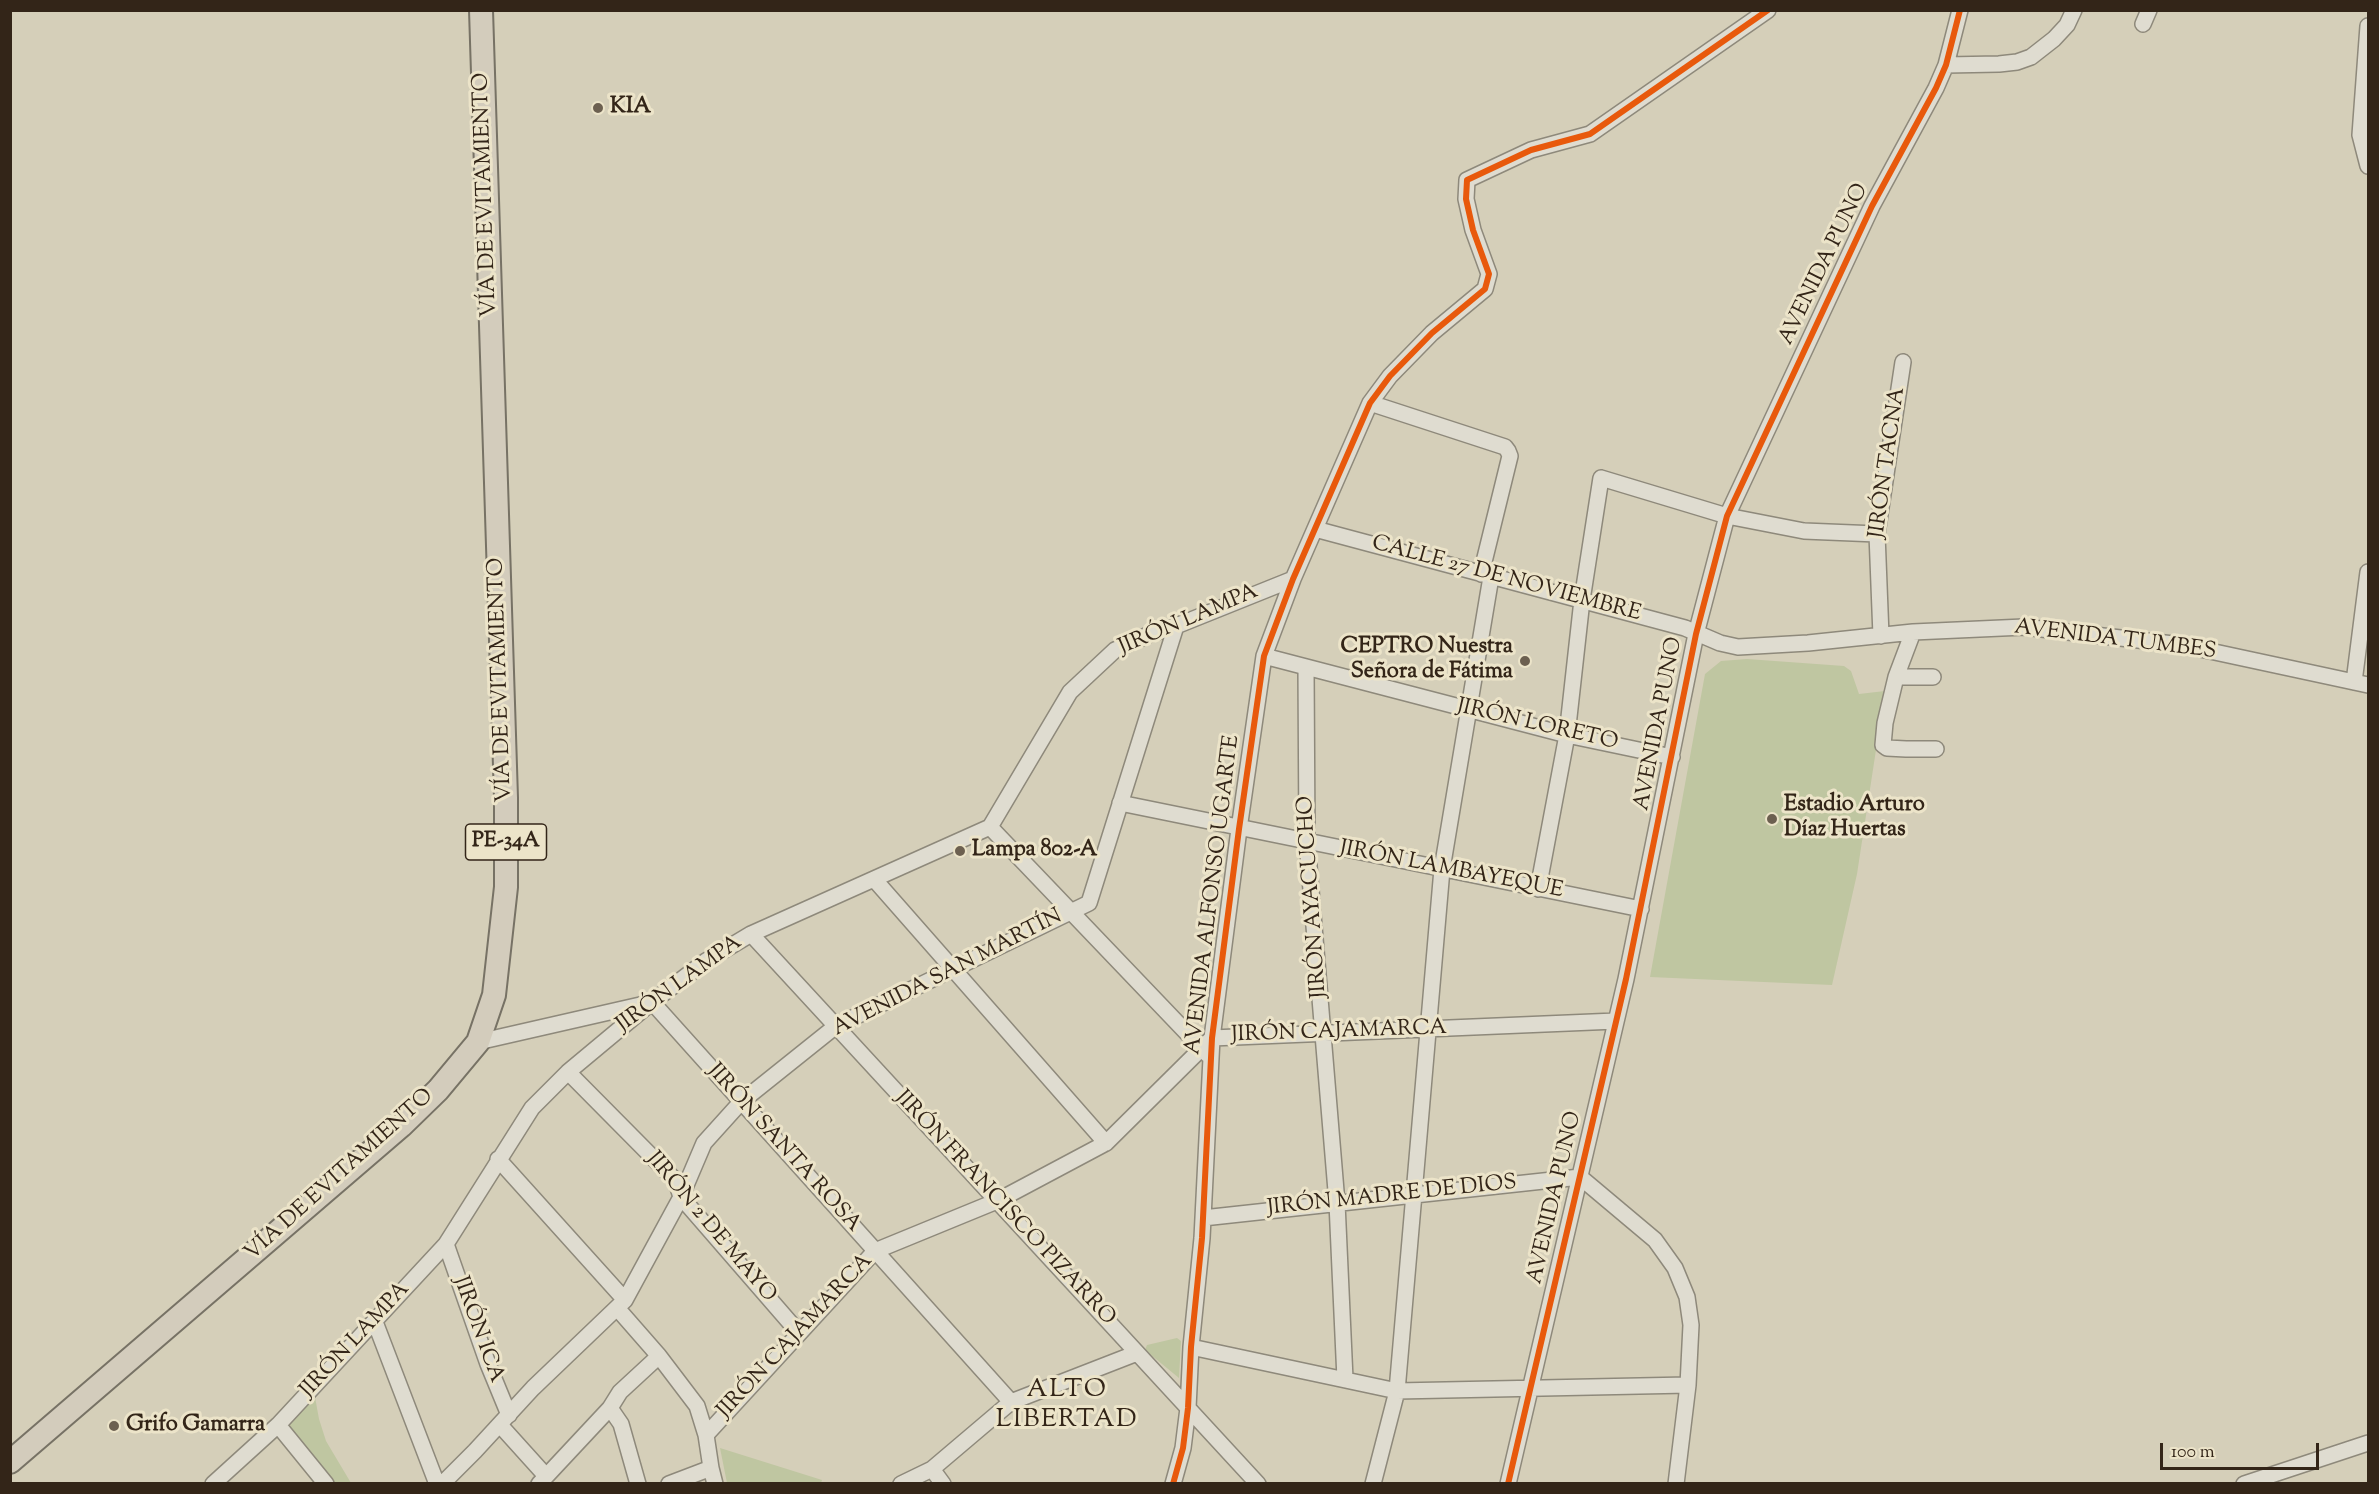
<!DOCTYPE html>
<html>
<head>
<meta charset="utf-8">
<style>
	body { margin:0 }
	#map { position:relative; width:2379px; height:1494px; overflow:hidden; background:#d5cfb9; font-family:"Sorts Mill Goudy",serif }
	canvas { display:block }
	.frame { position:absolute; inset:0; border:12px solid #332518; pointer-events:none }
	.scale { position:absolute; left:2160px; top:1443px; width:159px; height:27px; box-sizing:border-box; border:3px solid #332518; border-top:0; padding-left:8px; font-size:18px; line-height:21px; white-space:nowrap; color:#332518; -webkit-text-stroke:4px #ece4c9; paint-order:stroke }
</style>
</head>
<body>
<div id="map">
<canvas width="2379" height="1494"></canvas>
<div class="frame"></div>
<div class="scale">100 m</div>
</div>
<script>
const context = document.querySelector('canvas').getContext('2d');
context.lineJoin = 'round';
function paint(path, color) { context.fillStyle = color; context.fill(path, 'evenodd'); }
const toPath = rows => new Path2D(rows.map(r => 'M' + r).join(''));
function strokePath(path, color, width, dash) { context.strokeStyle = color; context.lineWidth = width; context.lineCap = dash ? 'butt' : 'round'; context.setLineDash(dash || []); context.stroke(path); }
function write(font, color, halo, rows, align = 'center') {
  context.font = font + ' "Sorts Mill Goudy",serif'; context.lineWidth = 6; context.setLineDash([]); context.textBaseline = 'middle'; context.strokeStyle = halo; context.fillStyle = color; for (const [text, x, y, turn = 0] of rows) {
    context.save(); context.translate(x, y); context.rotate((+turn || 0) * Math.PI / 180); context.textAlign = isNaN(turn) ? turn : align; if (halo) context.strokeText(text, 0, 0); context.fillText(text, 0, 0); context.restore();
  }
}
paint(toPath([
	[1747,659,1844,666,1851,671,1859,694,1885,691,1857,874,1832,985,1650,977,1705,674,1721,661],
	[1177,1338,1181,1341,1179,1378,1145,1350,1147,1345],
	[312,1393,315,1397,319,1419,326,1441,351,1483,330,1483,285,1424],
	[720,1448,822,1480,821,1483,727,1483]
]), '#bfc6a1');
const minor = toPath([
	[2143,24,2149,10],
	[2368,26,2360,135,2368,166],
	[1946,65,1999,64,2017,62,2031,57,2054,39,2067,25,2074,10],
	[1370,403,1505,447,1508,451,1510,456,1481,574],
	[1315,529,1685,628,1720,643,1738,647,1808,643,1913,632,2024,627,2182,645,2368,685],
	[1913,632,1896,677,1885,723,1883,745,1887,748,1906,749,1936,749],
	[1881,636,1877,534,1903,362],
	[1264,656,1567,735,1672,757],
	[1306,667,1307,842,1337,1203,1345,1379],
	[1896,677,1933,677],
	[2354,682,2368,572],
	[1120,803,1641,909],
	[990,827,1208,1055],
	[874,879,1106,1143],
	[1538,889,1567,735,1582,600,1601,478,1727,516,1804,531,1877,534],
	[751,934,1258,1484],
	[652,1002,1011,1402],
	[478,1042,649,1003],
	[568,1072,676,1181,681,1197,799,1333],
	[498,1159,625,1300],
	[1203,1218,1580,1177,1655,1240,1675,1268,1687,1297,1691,1325,1688,1385,1676,1484],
	[446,1244,488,1364,509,1415],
	[617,1308,659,1356,697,1406,706,1435,711,1468,715,1484],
	[375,1322,437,1484],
	[1191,1347,1397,1391,1688,1385],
	[610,1408,621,1424,638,1484],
	[278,1425,326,1484],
	[500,1425,546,1476],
	[706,1435,875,1251,997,1201,1106,1143,1212,1038,1616,1021],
	[932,1469,943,1484],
	[213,1484,278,1425,446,1244,532,1108,568,1072,652,1002,706,961,751,934,990,827,1070,692,1115,650,1148,635,1176,626,1293,579],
	[442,1484,475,1451,533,1388,625,1300,681,1197,704,1143,741,1102,836,1026,1089,903,1176,626],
	[539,1484,610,1408,620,1392,659,1356],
	[669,1484,711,1468],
	[901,1484,932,1469,1011,1402,1137,1353],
	[1173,1484,1183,1448,1188,1408,1191,1347,1202,1238,1212,1038,1239,829,1264,656,1293,579,1370,403,1390,376,1432,333,1485,289,1489,274,1473,230,1466,199,1467,180,1531,150,1590,134,1768,10],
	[1373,1484,1397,1391,1442,869,1491,577],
	[1508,1484,1626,979,1696,634,1727,516,1872,206,1936,88,1946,65,1960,10],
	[2244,1484,2368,1443]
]);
const highway = toPath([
	[10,1462,401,1126,438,1090,478,1042,494,995,506,887,506,798,481,10]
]);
strokePath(minor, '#8e897b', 18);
strokePath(highway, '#777265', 26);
strokePath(minor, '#dfdcd0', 15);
strokePath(highway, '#d3ccbc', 22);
strokePath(toPath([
	[1173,1484,1183,1448,1188,1408,1191,1347,1202,1238,1212,1038,1239,829,1264,656,1293,579,1370,403,1390,376,1432,333,1485,289,1489,274,1473,230,1466,199,1467,180,1531,150,1590,134,1768,10],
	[1508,1484,1626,979,1696,634,1727,516,1872,206,1936,88,1946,65,1960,10]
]), '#e8590c', 6);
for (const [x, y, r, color] of [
	[598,108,6,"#6c6050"],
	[1525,661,6,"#6c6050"],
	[1772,819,6,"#6c6050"],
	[960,851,6,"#6c6050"],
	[114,1426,6,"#6c6050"]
]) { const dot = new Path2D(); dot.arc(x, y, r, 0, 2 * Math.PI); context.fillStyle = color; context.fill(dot); strokePath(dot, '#ece4c9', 2); }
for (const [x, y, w] of [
	[506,842,81]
]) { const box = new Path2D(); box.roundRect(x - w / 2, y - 18, w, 36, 4.5); context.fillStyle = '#ece4c9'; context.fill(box); strokePath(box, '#332518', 1.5); }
write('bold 21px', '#332518', null, [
	["PE-34A",506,842]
]);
write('bold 22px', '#332518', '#ece4c9', [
	["KIA",610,108],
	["CEPTRO Nuestra",1513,648,"right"],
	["Señora de Fátima",1513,673,"right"],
	["Estadio Arturo",1784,806],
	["Díaz Huertas",1784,831],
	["Lampa 802-A",972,851],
	["Grifo Gamarra",126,1426]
], 'left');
write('22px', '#332518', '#ece4c9', [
	["VÍA DE EVITAMIENTO",487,195,-92],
	["AVENIDA PUNO",1825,265,-64],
	["JIRÓN TACNA",1889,463,-82],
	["CALLE 27 DE NOVIEMBRE",1506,580,15],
	["JIRÓN LAMPA",1189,621,-23],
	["AVENIDA TUMBES",2115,641,7],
	["VÍA DE EVITAMIENTO",502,680,-92],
	["AVENIDA PUNO",1660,724,-79],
	["JIRÓN LORETO",1537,726,13],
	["JIRÓN LAMBAYEQUE",1451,871,11],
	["AVENIDA ALFONSO UGARTE",1214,895,-83],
	["JIRÓN AYACUCHO",1314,897,-94],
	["AVENIDA SAN MARTÍN",948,974,-27],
	["JIRÓN LAMPA",680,985,-36],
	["JIRÓN CAJAMARCA",1339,1033,-2],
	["JIRÓN SANTA ROSA",783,1149,48],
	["VÍA DE EVITAMIENTO",340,1176,-42],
	["JIRÓN MADRE DE DIOS",1392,1197,-6],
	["AVENIDA PUNO",1556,1198,-77],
	["JIRÓN FRANCISCO PIZARRO",1004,1209,47],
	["JIRÓN 2 DE MAYO",710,1228,50],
	["JIRÓN ICA",477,1330,70],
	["JIRÓN CAJAMARCA",796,1337,-47],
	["JIRÓN LAMPA",356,1341,-47]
]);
context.letterSpacing = '1.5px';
write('26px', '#332518', '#ece4c9', [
	["ALTO",1067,1392],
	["LIBERTAD",1067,1422]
]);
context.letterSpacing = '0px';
</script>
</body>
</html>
